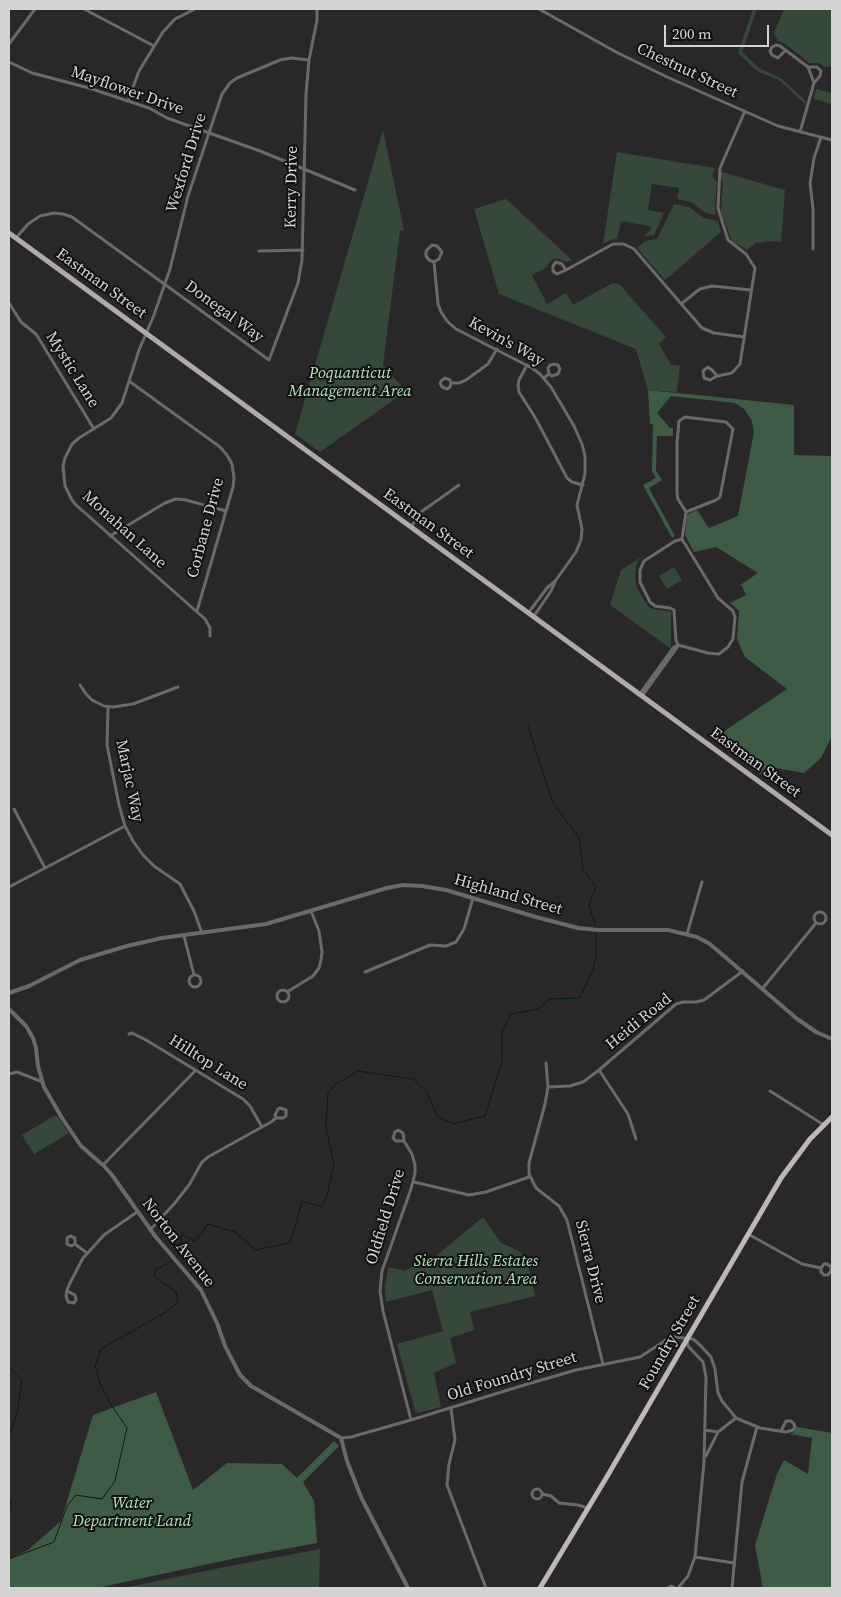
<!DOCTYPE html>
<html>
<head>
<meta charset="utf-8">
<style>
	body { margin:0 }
	#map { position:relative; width:841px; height:1597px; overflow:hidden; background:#2a2729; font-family:"Source Serif 4",serif }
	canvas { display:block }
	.frame { position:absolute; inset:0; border:10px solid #d6d3d5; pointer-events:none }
	.scale { position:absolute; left:664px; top:25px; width:105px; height:22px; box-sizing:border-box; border:2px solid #d6d3d5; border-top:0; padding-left:6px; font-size:15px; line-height:18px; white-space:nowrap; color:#d6d3d5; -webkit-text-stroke:4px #121011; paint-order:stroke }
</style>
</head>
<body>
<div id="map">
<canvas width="841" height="1597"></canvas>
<div class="frame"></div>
<div class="scale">200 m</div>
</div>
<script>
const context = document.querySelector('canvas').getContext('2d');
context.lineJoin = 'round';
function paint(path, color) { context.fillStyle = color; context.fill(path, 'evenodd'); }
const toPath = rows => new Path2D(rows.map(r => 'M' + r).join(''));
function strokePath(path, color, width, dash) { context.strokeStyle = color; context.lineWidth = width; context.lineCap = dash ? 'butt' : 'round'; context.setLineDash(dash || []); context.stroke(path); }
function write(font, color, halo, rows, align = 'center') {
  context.font = font + ' "Source Serif 4",serif'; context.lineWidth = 4; context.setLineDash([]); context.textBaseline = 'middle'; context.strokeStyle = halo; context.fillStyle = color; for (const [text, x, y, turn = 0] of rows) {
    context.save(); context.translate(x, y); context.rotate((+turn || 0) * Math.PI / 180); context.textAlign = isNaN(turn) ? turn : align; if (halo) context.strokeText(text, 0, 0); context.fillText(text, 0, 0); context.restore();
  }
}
paint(toPath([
	[753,9,757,9,742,52,759,68,781,78,806,101,805,104,779,80,757,71,738,53],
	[784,9,832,9,832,66,825,67,818,63,809,63,784,43,778,41,774,33],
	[816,89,832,93,832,104,814,99],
	[383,130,404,230,400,231,383,365,406,391,320,452,295,434],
	[617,152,715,168,712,176,717,182,715,207,716,215,706,213,691,202,677,199,679,188,652,184,648,210,664,213,654,235,643,236,652,229,649,226,621,221,617,239,610,240,603,244],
	[722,172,785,190,781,242,770,241,756,243,747,250,732,241,721,212,723,182,720,176],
	[506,199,572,260,567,262,559,259,553,259,549,262,547,267,532,275,547,304,566,293,573,305,613,283,619,284,666,337,659,344,671,365,680,366,677,392,648,390,636,349,499,294,474,209],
	[674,204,689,207,704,218,718,221,721,232,665,280,637,248,645,241,657,239],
	[642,557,638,561,636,567,635,578,637,588,645,602,650,608,657,610,671,611,671,649,610,605,621,570],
	[674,567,682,580,667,589,659,576],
	[54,1116,57,1116,69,1133,34,1154,22,1135],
	[483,1217,501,1243,519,1251,527,1260,535,1296,470,1312,474,1330,450,1338,456,1363,434,1373,441,1407,417,1413,415,1411,397,1344,443,1331,432,1290,386,1302,385,1286,388,1269,389,1267,404,1271,435,1257],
	[320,1549,319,1588,123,1588,215,1569]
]), '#36483a');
paint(toPath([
	[648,390,794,405,794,455,832,456,832,736,821,758,804,773,776,768,764,777,723,746,723,732,787,689,745,657,737,639,739,611,730,603,746,595,742,586,739,586,758,573,716,547,694,552,685,535,687,515,697,510,709,528,738,516,754,432,752,421,744,409,735,403,671,396,657,413,670,428,673,428,673,436,657,436,656,471,662,480,649,488,675,536,672,538,643,485,656,478,652,471,653,424,650,424],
	[156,1392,193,1490,227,1463,282,1464,297,1478,334,1441,339,1446,303,1482,314,1501,317,1543,236,1558,97,1588,9,1588,9,1559,28,1550,61,1521,93,1415],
	[797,1427,832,1433,832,1588,763,1588,755,1545,777,1474,784,1460,808,1474,812,1438,790,1434,794,1432]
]), '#3e5c45');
strokePath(toPath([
	[528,726,553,803,579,838,583,869,596,887,589,905,595,925],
	[177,1257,182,1235,195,1241,208,1224,235,1232,256,1250,290,1243,302,1202,322,1206,327,1195,334,1165,326,1127,328,1092,335,1085,358,1071,413,1079,426,1091,438,1117,453,1124,485,1116,502,1062,502,1032,511,1014,538,1009,550,999,580,998,593,970,596,956,596,934],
	[9,1367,22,1380,17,1414,9,1436],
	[9,1499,11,1500,9,1516],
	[9,1559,54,1542,67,1506,76,1495,102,1499,115,1481,127,1428,110,1403,100,1383,95,1366,101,1349,166,1312,178,1302,176,1292,155,1277,155,1270,172,1261]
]), '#031f0c', 1);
strokePath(toPath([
	[84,9,154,46],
	[539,9,616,52,667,77,778,126,832,140],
	[9,44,35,9],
	[786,50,778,58,772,55,770,51,772,47,776,45,780,46,808,67],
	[9,62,32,73,89,88,149,108,167,118,260,151,355,190],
	[128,101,139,71,163,32,175,19,195,9],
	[800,132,814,83,820,76,821,71,817,67,808,67,814,83],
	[16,238,28,224,40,216,54,213,63,214,72,217,269,360,298,283,302,260,306,94,309,60,317,20,317,9],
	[813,249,813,209,810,183,814,158,821,137],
	[259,251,303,250],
	[434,262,439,259,442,252,437,246,432,245,426,251,426,256,429,260,434,262,438,304,441,312,447,321,456,329,532,368,540,374,551,387,574,426,582,444,585,456,585,474,577,505,582,529,581,540,576,552,556,580,551,591,534,616],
	[566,270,562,264,556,262,553,266,553,271,557,274,566,270,613,244,624,244,634,249,702,328,714,333,744,337],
	[9,303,21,322,36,334,94,429],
	[681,304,700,289,712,286,751,290],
	[527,365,519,380,518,386,519,392,536,419,567,478,572,482,583,485],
	[717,376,710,380,704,378,703,371,708,367,713,371,717,376,732,373,740,364,755,268,746,254,728,240,718,208,720,168,745,111],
	[544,378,549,374,548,368,550,365,554,364,558,365,560,369,558,374,552,376,549,374],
	[129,381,220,447,227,455,232,464,234,478,233,487,197,611],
	[451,383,450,380,445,378,442,380,440,383,442,387,447,389,450,387,451,383,459,383,466,380,488,364,497,349],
	[411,527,421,512,459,485],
	[110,536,165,503,176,499,186,500,226,511],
	[682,539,686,512,716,500,720,497,733,429,726,422,685,417,679,421,677,443,677,493,678,499,686,512],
	[529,612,547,588,555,581],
	[210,636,210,628,205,619,76,505,72,500,65,486,63,466,65,458,72,444,79,438,111,418,122,403,139,350,154,315,170,269,188,196,222,94,230,83,237,78,280,60,291,58,309,60],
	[678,645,708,653,719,654,728,647,733,639,735,617,733,611,718,598,682,539],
	[678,645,676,640,674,610,670,608,655,606,650,602,640,582,640,570,644,561,675,541,682,539],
	[80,685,86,694,92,700,104,706,113,707,133,704,178,687],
	[639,695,674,647,678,645],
	[642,696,678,646],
	[108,707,107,745,119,805,125,826,133,841,143,855,154,866,180,884,194,911,202,933],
	[14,809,45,868],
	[9,887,125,826],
	'814 918a6 6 0 1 1 12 0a6 6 0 1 1-12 0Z',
	[687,934,702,882],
	[184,936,194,975],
	[365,972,430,945,446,946,456,942,464,929,473,898],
	'189 981a6 6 0 1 1 12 0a6 6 0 1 1-12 0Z',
	[763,988,816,923],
	'277 996a6 6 0 1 1 12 0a6 6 0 1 1-12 0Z',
	[287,992,313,976,319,968,321,960,322,952,319,931,311,911],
	[129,1034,132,1033,146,1040,243,1099,250,1106,262,1127],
	[546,1063,548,1087,545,1104,529,1163,529,1174,536,1188,559,1206,567,1220,603,1364],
	[599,1070,628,1114,636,1139],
	[9,1074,17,1072,43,1082],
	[548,1087,570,1086,583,1082,599,1070,676,1004,683,1002,696,1002,704,1000,743,971],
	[770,1091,824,1125],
	[404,1141,403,1133,398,1130,395,1132,393,1138,396,1141,404,1141,412,1154,415,1165,415,1173,411,1189,382,1271,380,1291,383,1311,411,1420],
	[103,1165,196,1070],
	[414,1182,469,1195,486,1192,529,1177],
	[150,1230,174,1204,189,1185,202,1162,208,1157,271,1122,276,1118,275,1115,278,1109,280,1108,286,1110,286,1116,283,1118,276,1118],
	[748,1234,802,1264,821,1268,824,1264,827,1264,831,1267,831,1271,828,1275,824,1275,821,1272,821,1268],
	[75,1244,71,1246,67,1244,67,1238,70,1236,75,1238,75,1244,87,1253],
	[67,1291,75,1295,76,1300,74,1303,68,1302,66,1296,67,1290,70,1283,83,1258,104,1235,137,1212],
	[451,1408,455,1440,449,1464,447,1485,486,1588],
	[705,1430,718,1432],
	[341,1438,351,1437,411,1420,521,1386,576,1370,640,1357,669,1338,674,1337,693,1339,700,1345,711,1357,715,1369,718,1393,722,1401,736,1418,760,1428,786,1432,793,1430,795,1427,794,1424,791,1421,786,1421,781,1431],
	[706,1456,718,1432,736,1418],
	'532 1494a5 5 0 1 1 10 0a5 5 0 1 1-10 0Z',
	[542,1494,551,1496,559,1503,578,1505,588,1508],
	[695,1557,734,1563],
	[668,1588,671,1586,675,1588],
	[678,1588,688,1576,695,1557,704,1462,706,1377,703,1362,688,1346,687,1340],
	[732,1588,742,1482,757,1427]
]), '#6b696a', 3);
strokePath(toPath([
	[9,993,29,986,80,960,127,946,162,938,266,924,387,888,403,885,422,886,446,890,536,917,578,928,598,930,668,930,697,937,710,944,796,1018,816,1032,832,1039],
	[9,1009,26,1026,33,1038,36,1048,38,1066,44,1087,62,1118,81,1146,105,1167,112,1175,155,1236,201,1290,217,1323,225,1346,240,1375,251,1386,258,1390,341,1438,347,1461,361,1497,408,1588]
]), '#6b696a', 4);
strokePath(toPath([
	[9,233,832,835]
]), '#aeaaac', 5);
strokePath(toPath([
	[540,1588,605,1480,781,1178,810,1139,832,1117]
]), '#bcb7b9', 5);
write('16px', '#d6d3d5', '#121011', [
	["Chestnut Street",687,71,25],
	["Mayflower Drive",127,91,19],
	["Wexford Drive",187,163,-73],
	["Kerry Drive",292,187,-89],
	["Eastman Street",101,284,36],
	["Donegal Way",224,312,36],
	["Kevin's Way",506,342,29],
	["Mystic Lane",72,370,58],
	["Eastman Street",428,524,36],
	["Corbane Drive",206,528,-75],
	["Monahan Lane",124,530,42],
	["Eastman Street",755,763,36],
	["Marjac Way",129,781,78],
	["Highland Street",508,895,16],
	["Heidi Road",639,1022,-39],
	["Hilltop Lane",208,1063,32],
	["Oldfield Drive",386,1217,-73],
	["Norton Avenue",178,1243,52],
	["Sierra Drive",590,1262,76],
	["Foundry Street",670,1343,-60],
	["Old Foundry Street",512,1377,-17]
]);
write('italic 16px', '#b0e7bc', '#121011', [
	["Poquanticut",350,374],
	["Management Area",350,392],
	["Sierra Hills Estates",476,1262],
	["Conservation Area",476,1280],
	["Water",132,1504],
	["Department Land",132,1522]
]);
</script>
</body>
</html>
